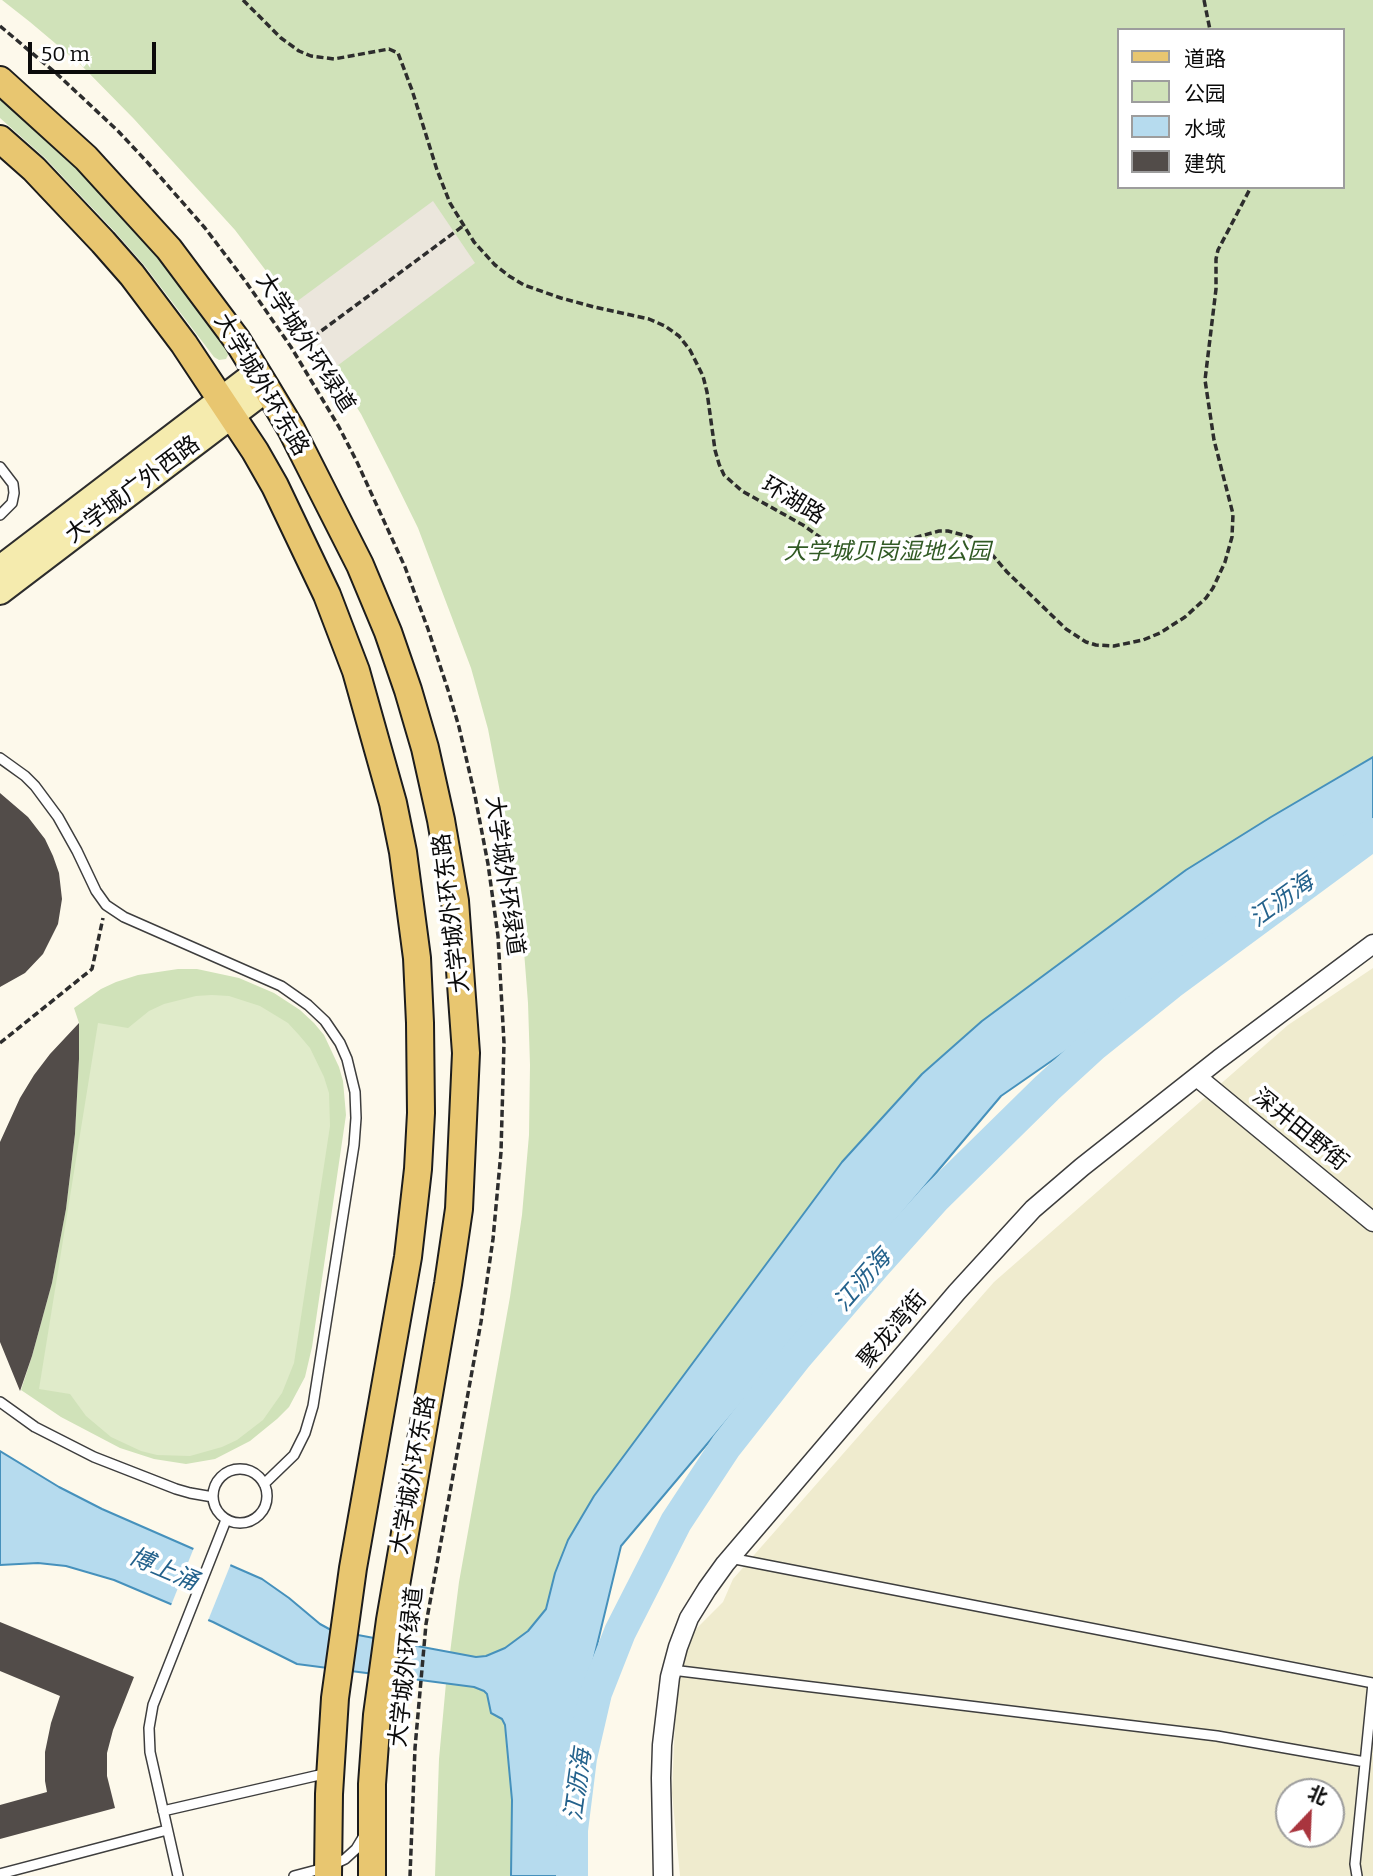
<!DOCTYPE html>
<html>
<head>
<meta charset="utf-8">
<style>
	body { margin:0 }
	#map { position:relative; width:1373px; height:1876px; overflow:hidden; background:#fdf9eb; font-family:Bitter,"Noto Sans SC",serif }
	canvas { display:block }
	.legend { position:absolute; left:1117px; top:28px; width:228px; height:161px; box-sizing:border-box; background:#fff; border:2px solid #9d9d9d; margin:0; padding:9px 12px; list-style:none; font-size:21px; color:#0b0b0b }
	.legend li { display:flex; align-items:center; gap:14px; height:35px }
	.legend b { width:35px; border:2px solid #9d9d9d }
	.north { position:absolute; left:1275px; top:1778px; width:70px; height:70px; box-sizing:border-box; background:#fff; border:2px solid #9d9d9d; border-radius:50%; rotate:23deg; font-size:19px; font-weight:700; line-height:28px; text-align:center; color:#0b0b0b }
	.north::after { content:''; display:block; margin:auto; width:24px; height:32px; background:#a9353e; clip-path:polygon(50% 0,100% 100%,50% 72%,0 100%) }
	.scale { position:absolute; left:28px; top:42px; width:128px; height:32px; box-sizing:border-box; border:4px solid #0b0b0b; border-top:0; padding-left:9px; font-size:21px; line-height:24px; white-space:nowrap; color:#0b0b0b; -webkit-text-stroke:5px #fff; paint-order:stroke }
</style>
</head>
<body>
<div id="map">
<canvas width="1373" height="1876"></canvas>
<ul class="legend">
<li><b style="height:9px;background:#e8c670"></b>道路</li>
<li><b style="height:19px;background:#d0e2b9"></b>公园</li>
<li><b style="height:19px;background:#b6dbee"></b>水域</li>
<li><b style="height:19px;background:#524c49"></b>建筑</li>
</ul>
<div class="north">北</div>
<div class="scale">50 m</div>
</div>
<script>
const context = document.querySelector('canvas').getContext('2d');
context.lineJoin = 'round';
function paint(path, color) { context.fillStyle = color; context.fill(path, 'evenodd'); }
const toPath = rows => new Path2D(rows.map(r => 'M' + r).join(''));
function strokePath(path, color, width, dash) { context.strokeStyle = color; context.lineWidth = width; context.lineCap = dash ? 'butt' : 'round'; context.setLineDash(dash || []); context.stroke(path); }
function write(font, color, halo, rows, align = 'center') {
  context.font = font + ' Bitter,"Noto Sans SC",serif'; context.lineWidth = 7; context.setLineDash([]); context.textBaseline = 'middle'; context.strokeStyle = halo; context.fillStyle = color; for (const [text, x, y, turn = 0] of rows) {
    context.save(); context.translate(x, y); context.rotate((+turn || 0) * Math.PI / 180); context.textAlign = isNaN(turn) ? turn : align; if (halo) context.strokeText(text, 0, 0); context.fillText(text, 0, 0); context.restore();
  }
}
paint(toPath([
	[1373,968,1373,1876,680,1876,672,1793,678,1647,723,1602,733,1579,994,1282,1288,1025],
	[1289,1792,1331,1792,1331,1834,1289,1834]
]), '#efebce');
paint(toPath([
	[2,0,1373,0,1373,757,1336,778,1186,870,982,1021,922,1074,842,1162,594,1496,568,1540,555,1573,546,1609,539,1620,516,1641,496,1653,486,1656,476,1657,450,1653,459,1582,510,1297,522,1215,529,1135,530,1065,528,1003,522,925,511,850,488,729,471,668,418,528,391,473,361,414,292,305,235,230,134,119,81,65,30,22],
	[1119,30,1343,30,1343,187,1119,187],
	[0,98,76,168,158,258,195,305,227,350,228,355,226,359,219,360,214,357,144,265,115,232,45,158,0,118],
	[178,969,197,969,239,978,274,993,300,1010,314,1023,324,1035,339,1067,343,1081,346,1115,312,1347,305,1377,289,1407,277,1419,250,1441,215,1459,186,1464,154,1459,120,1448,61,1417,21,1390,32,1356,52,1283,66,1209,75,1134,79,1059,79,1023,74,1008,101,989,116,982,138,975],
	[446,1683,474,1687,484,1691,487,1694,493,1714,503,1719,504,1721,512,1800,511,1876,435,1876,439,1759]
]), '#d0e2b9');
paint(toPath([
	[212,995,229,996,260,1006,288,1023,299,1035,310,1048,324,1077,329,1093,330,1126,294,1363,282,1393,263,1420,237,1440,222,1447,190,1456,157,1455,141,1451,111,1437,86,1416,70,1394,39,1389,98,1023,128,1028,149,1011,164,1004,196,996]
]), '#e0ebca');
paint(toPath([
	[433,201,475,263,333,369,292,305]
]), '#ebe6dc');
const water = toPath([
	[1373,757,1373,838,1001,1096,621,1546,563,1786,568,1876,511,1876,512,1800,505,1725,502,1719,491,1713,487,1694,484,1691,474,1687,297,1664,213,1622,114,1580,66,1566,38,1563,0,1565,0,1451,59,1487,102,1509,262,1579,289,1598,320,1624,331,1630,476,1657,486,1656,505,1648,528,1631,546,1609,555,1573,568,1540,594,1496,842,1162,922,1074,982,1021,1186,870,1271,817,1373,757]
]);
paint(water, '#b6dbee');
strokePath(water, '#4691bc', 2);
paint(toPath([
	[195,1545,232,1561,207,1623,170,1608]
]), '#fdf9eb');
strokePath(toPath([
	[572,1876,572,1830,581,1758,596,1693,620,1632,676,1522,726,1446,796,1357,875,1265,935,1198,1047,1088,1094,1045,1170,984,1373,834]
]), '#b6dbee', 32);
paint(toPath([
	[0,793,28,817,45,839,53,856,59,873,62,899,58,924,43,954,25,973,0,987],
	[79,1023,79,1059,75,1134,66,1209,52,1283,32,1356,20,1391,0,1342,0,1142,20,1098,34,1075,50,1054],
	[0,1622,134,1677,113,1730,107,1753,107,1776,115,1808,0,1839,0,1805,47,1792,45,1781,45,1752,51,1723,60,1696,0,1671]
]), '#524c49');
const lane = toPath([
	[0,467,13,484,14,493,12,503,0,515],
	[0,758,25,776,35,786,58,817,77,851,96,891,106,905,124,917,281,986,308,1005,325,1021,340,1043,347,1059,355,1092,356,1118,354,1145,313,1406,305,1433,294,1455,264,1484],
	[0,1402,35,1427,94,1457,176,1489,190,1493,213,1497],
	'213 1496a27 27 0 1 1 54 0a27 27 0 1 1-54 0Z',
	[730,1558,1373,1683,1355,1864,1357,1876],
	[672,1670,1217,1736,1365,1762],
	[163,1811,328,1773],
	[0,1874,167,1830],
	[178,1876,150,1752,149,1728,153,1705,226,1520],
	[294,1876,328,1867,345,1859,356,1849,365,1834]
]);
const street = toPath([
	[1197,1077,1373,1222],
	[663,1876,661,1778,662,1745,670,1677,678,1647,689,1618,707,1589,725,1564,957,1292,1033,1209,1082,1167,1219,1059,1373,944]
]);
const secondary = toPath([
	[0,568,257,372],
	[0,592,267,389]
]);
const primary = toPath([
	[0,80,86,158,169,249,237,340,267,389,291,429,360,565,388,632,408,690,425,748,441,820,455,901,466,1053,459,1209,448,1284,390,1620,377,1715,372,1784,372,1876],
	[0,139,34,169,103,242,132,275,184,344,255,451,275,486,327,595,356,671,393,803,403,852,417,958,420,1023,421,1113,418,1169,408,1257,353,1568,335,1698,329,1794,328,1876]
]);
strokePath(lane, '#3e3e3e', 12);
strokePath(street, '#3e3e3e', 21);
strokePath(secondary, '#2d2d2d', 28);
strokePath(primary, '#1c1c1c', 30);
strokePath(toPath([
	[243,0,281,38,299,51,311,56,334,59,389,49,398,53,412,90,437,170,450,203,474,242,495,265,509,276,524,285,561,298,594,307,649,319,665,326,679,336,690,350,703,376,707,392,715,450,719,464,724,475,742,491,803,525,831,545,842,549,852,551,873,549,939,531,948,531,971,537,989,551,1007,572,1066,629,1086,642,1096,645,1114,646,1143,640,1160,633,1185,617,1206,598,1213,588,1225,562,1232,537,1233,514,1214,440,1205,380,1216,289,1216,259,1218,250,1251,187],
	[1204,0,1210,30],
	[0,26,57,74,118,131,148,163,205,228,246,282,291,347,339,427,357,462,405,567,428,629,449,693,459,727,475,796,488,864,498,936,504,1043,501,1152,493,1239,481,1322,426,1624,415,1748,410,1876],
	[313,337,463,226],
	[0,1043,92,969,103,918]
]), '#2d2d2d', 3.5, [7, 3.5]);
strokePath(lane, '#fff', 9);
strokePath(street, '#fff', 18);
strokePath(secondary, '#f5ebae', 24);
strokePath(primary, '#e8c670', 26);
write('23px', '#0b0b0b', '#fff', [
	["大学城外环绿道",305,343,57],
	["大学城外环东路",261,385,59],
	["大学城广外西路",133,490,-37],
	["环湖路",793,501,31],
	["大学城外环绿道",504,876,82],
	["大学城外环东路",452,913,-97],
	["深井田野街",1300,1130,39],
	["聚龙湾街",893,1330,-50],
	["大学城外环东路",414,1475,-80],
	["大学城外环绿道",407,1667,-84]
]);
write('italic 23px', '#315a24', '#fff', [
	["大学城贝岗湿地公园",887,553]
]);
write('italic 24px', '#24628c', '#fff', [
	["江沥海",1282,901,-36],
	["江沥海",863,1281,-49],
	["博上涌",163,1570,23],
	["江沥海",579,1785,-82]
]);
</script>
</body>
</html>
